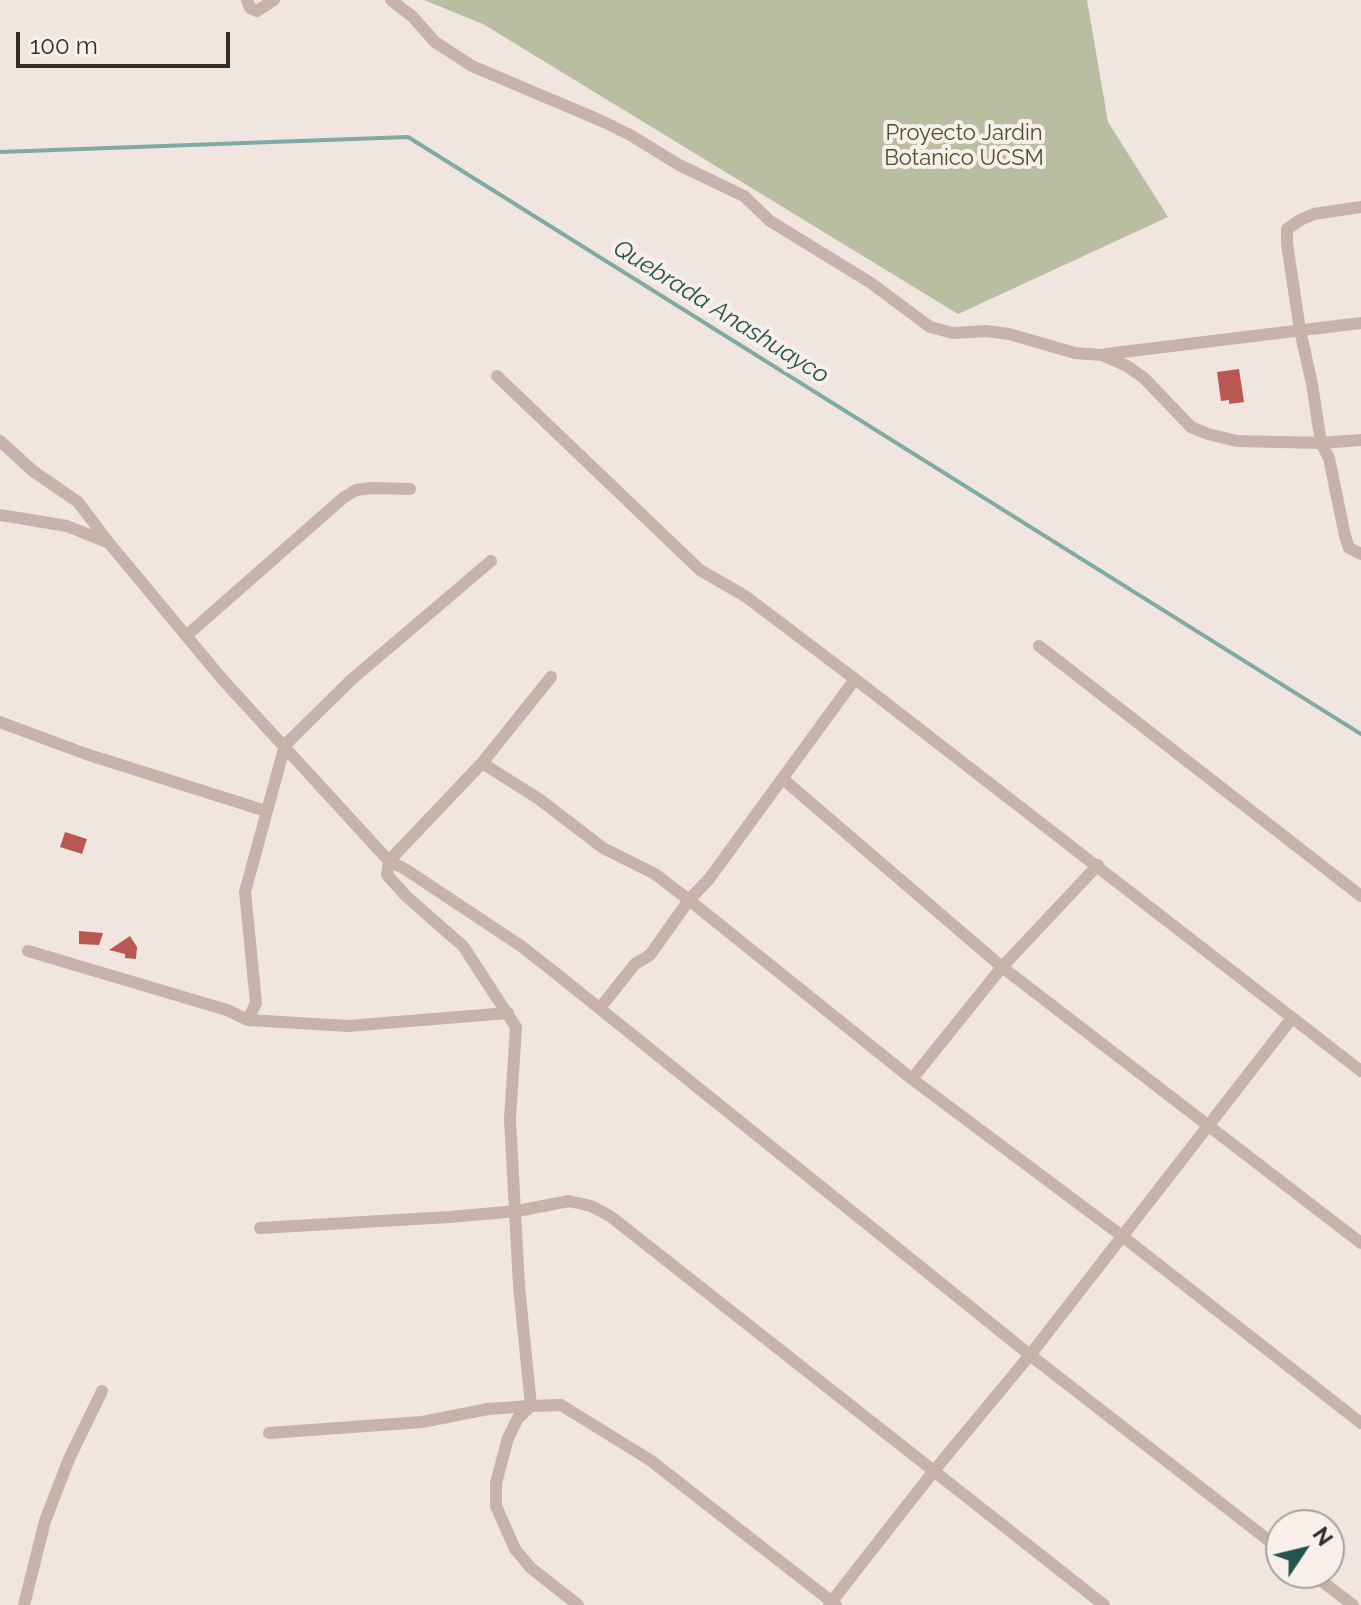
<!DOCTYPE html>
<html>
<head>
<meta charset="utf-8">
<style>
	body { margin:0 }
	#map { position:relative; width:1361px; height:1605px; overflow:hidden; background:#f0e5df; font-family:Raleway,sans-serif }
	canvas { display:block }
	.north { position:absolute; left:1265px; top:1509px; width:80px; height:80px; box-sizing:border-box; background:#f8efeb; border:2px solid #aaa19e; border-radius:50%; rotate:55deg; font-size:22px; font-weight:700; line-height:32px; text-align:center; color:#362b2a }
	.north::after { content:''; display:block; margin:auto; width:28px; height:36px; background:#23544d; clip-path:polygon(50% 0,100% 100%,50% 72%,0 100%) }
	.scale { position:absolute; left:16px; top:32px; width:214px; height:36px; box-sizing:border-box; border:4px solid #362b2a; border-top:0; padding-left:10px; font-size:24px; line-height:28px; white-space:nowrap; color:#362b2a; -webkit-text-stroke:6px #f8efeb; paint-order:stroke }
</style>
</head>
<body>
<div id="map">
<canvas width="1361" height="1605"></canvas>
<div class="north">N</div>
<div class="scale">100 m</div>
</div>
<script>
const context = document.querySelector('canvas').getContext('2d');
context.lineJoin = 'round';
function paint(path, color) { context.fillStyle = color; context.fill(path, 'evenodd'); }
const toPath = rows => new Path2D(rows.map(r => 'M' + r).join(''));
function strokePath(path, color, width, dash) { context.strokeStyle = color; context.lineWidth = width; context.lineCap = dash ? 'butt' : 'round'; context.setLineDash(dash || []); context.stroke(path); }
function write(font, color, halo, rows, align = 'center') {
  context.font = font + ' Raleway,sans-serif'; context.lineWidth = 8; context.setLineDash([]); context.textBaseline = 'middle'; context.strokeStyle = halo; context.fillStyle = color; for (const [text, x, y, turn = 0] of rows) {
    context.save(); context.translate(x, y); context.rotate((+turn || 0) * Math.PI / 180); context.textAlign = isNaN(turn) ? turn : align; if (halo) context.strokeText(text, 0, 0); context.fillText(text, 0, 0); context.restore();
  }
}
paint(toPath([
	[424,0,1087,0,1108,122,1168,217,958,314,483,24]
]), '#babea0');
strokePath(toPath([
	[0,152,408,137,1361,734]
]), '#80aba4', 4);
paint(toPath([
	[1239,369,1244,402,1229,404,1229,400,1221,401,1217,372],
	[65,832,87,839,82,854,60,847],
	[79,931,103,933,99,945,79,944],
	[130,936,137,947,136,959,125,958,125,954,109,950]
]), '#ba5753');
strokePath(toPath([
	[247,0,250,8,257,11,274,0],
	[391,0,413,17,435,42,472,66,604,122,632,136,679,165,744,196,770,221,871,283,930,327,953,333,986,331,1009,334,1075,353,1102,355,1127,366,1144,378,1191,427,1208,434,1237,441,1321,443,1361,440],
	[1361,207,1314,214,1300,220,1287,229,1287,244,1300,330,1312,384,1321,443,1329,458,1345,536,1349,548,1361,554],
	[1106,354,1361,323],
	[497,376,700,570,745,596,855,679,1361,1071],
	[0,441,33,471,78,502,109,543],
	[0,515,67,526,109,543,223,680,389,861,405,869,521,946,558,975,1030,1355,1281,1550],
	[186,636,343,498,356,490,372,488,410,489],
	[1039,646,1361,896],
	[551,677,482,763,389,861,387,875,407,897,463,946,516,1027,510,1119,519,1286,531,1406,561,1405,650,1460,836,1605],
	[0,722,86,754,266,811],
	[482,763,539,799,603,848,655,874,689,900,912,1079,1122,1236,1361,1423],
	[783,779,1002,967,1361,1243],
	[28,951,227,1010,248,1020,348,1026,508,1013],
	[600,1008,635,964,650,955,689,900,709,879,855,679],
	[248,1020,256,1003,245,892,285,745,351,680,491,561],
	[912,1079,1002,967,1098,865],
	[260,1228,450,1217,517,1211,569,1201,591,1206,610,1216,1104,1605],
	[531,1406,518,1418,508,1438,496,1483,496,1506,515,1549,531,1568,578,1605],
	[269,1433,422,1422,488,1409,531,1406],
	[1311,1573,1353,1605],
	[24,1605,45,1521,69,1459,102,1391],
	[829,1605,933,1472,1030,1355,1292,1018]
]), '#c7b3ac', 12);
write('22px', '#4c5230', '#f8efeb', [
	["Proyecto Jardin",964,133],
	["Botanico UCSM",964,158]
]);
write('italic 24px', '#23544d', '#f8efeb', [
	["Quebrada Anashuayco",721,312,32]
]);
</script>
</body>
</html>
